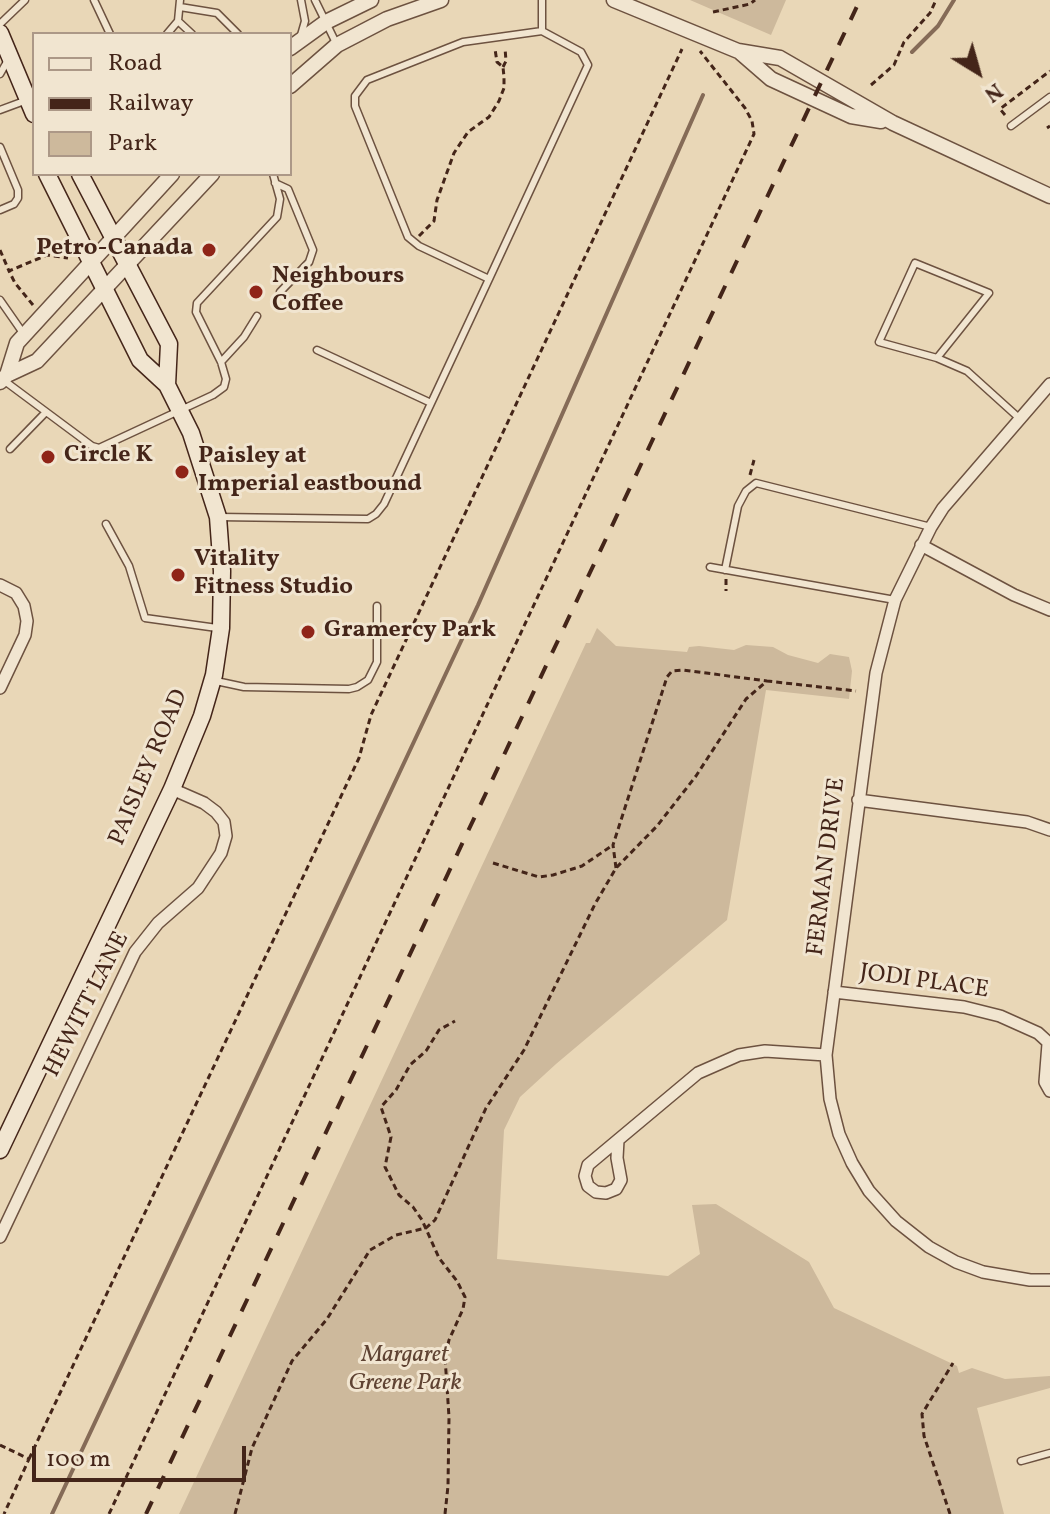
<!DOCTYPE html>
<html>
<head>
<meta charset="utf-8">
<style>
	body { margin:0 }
	#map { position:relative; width:1050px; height:1514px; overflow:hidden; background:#e9d7b7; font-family:Vollkorn,serif }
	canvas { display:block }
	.legend { position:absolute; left:32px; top:32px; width:260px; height:144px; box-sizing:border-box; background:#f1e5d0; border:2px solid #ac9887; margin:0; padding:10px 14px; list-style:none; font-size:24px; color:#442519 }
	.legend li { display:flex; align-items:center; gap:16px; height:40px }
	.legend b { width:40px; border:2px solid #ac9887 }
	.north { position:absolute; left:938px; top:32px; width:80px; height:80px; -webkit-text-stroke:6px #f1e5d0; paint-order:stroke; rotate:143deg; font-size:22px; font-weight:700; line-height:32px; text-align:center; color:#442519 }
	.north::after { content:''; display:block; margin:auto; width:28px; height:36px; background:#442519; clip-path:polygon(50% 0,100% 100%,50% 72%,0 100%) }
	.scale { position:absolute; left:32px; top:1446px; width:214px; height:36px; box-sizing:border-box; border:4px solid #442519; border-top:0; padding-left:10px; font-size:24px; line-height:28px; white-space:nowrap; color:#442519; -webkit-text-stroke:6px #f1e5d0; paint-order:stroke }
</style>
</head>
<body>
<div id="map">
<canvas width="1050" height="1514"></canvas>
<ul class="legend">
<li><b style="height:10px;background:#f1e5d0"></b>Road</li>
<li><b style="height:10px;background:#442519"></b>Railway</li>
<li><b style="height:22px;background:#cdb99c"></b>Park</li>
</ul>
<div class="north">N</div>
<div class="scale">100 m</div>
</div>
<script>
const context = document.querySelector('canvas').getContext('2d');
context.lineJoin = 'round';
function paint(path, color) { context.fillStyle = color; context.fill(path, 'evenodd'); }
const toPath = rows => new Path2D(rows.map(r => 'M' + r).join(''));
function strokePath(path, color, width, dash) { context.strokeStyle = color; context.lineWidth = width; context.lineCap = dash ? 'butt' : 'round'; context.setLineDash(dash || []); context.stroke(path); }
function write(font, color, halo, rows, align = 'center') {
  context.font = font + ' Vollkorn,serif'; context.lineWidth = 6; context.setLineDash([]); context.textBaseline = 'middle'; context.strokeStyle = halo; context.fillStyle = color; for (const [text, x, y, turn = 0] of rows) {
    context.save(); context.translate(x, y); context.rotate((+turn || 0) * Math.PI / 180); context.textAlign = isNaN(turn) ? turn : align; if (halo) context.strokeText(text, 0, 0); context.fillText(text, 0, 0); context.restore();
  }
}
paint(toPath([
	[690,0,786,0,771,35],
	[597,628,616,646,687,652,689,647,699,646,734,650,746,645,773,647,788,655,818,663,830,654,849,657,852,671,849,699,766,690,727,920,556,1064,520,1097,504,1130,497,1259,668,1276,700,1254,692,1205,716,1204,809,1262,834,1308,957,1366,959,1373,972,1368,1005,1379,1050,1376,1050,1388,977,1408,1004,1514,179,1514,586,643,590,643]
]), '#cdb99c');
strokePath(toPath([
	[912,52,938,26,954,0],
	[52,1514,478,605,703,95]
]), '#856b57', 4);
const service = toPath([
	[94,0,110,34],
	[315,0,337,45],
	[180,7,217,13,238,34],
	[178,21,192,34],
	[0,24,25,0],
	[542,31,581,52,588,65,489,279,419,246,408,237,355,106,355,96,367,80,463,42,542,31],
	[542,31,542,0],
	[167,34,178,21,180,0],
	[301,35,305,21,301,0],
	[0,74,8,60],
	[0,110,27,100],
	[1011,126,1050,97],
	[0,147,18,190,18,198,14,204,0,210],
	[275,183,288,189,313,250,309,262,280,292],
	[0,300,23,333],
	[317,350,431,403],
	[937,358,989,293,915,263,879,342,937,358,967,371,1019,418],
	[221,362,244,337,257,316],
	[2,379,92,446,99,448,213,395,224,387,226,379,221,362,196,312,197,303,277,217,280,199,273,174],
	[10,449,46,412],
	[218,517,368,519,376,514,384,504,489,279],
	[106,524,129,566,145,618,217,628],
	[710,567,895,600],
	[725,570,738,506,746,491,756,483,931,527],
	[216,681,244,687,349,689,357,687,368,680,377,662,377,606],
	[1021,1461,1050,1453]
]);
const minor = toPath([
	[1050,384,943,508,931,527,895,600,876,673,826,1055,830,1099,839,1134,852,1163,869,1191,896,1221,929,1247,956,1262,983,1272,1030,1280,1050,1280],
	[921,545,1014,595,1050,610],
	[0,585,16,593,24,606,27,621,25,635,0,688],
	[858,800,1027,822,1050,830],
	[834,992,964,1007,1000,1016,1038,1033,1050,1044],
	[1048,1044,1045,1082,1050,1091],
	[618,1140,617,1158,621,1180,616,1189,606,1193,596,1192,588,1186,585,1176,588,1165,698,1073,739,1055,765,1051,826,1055],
	[0,1237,135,952,158,923,198,888,221,853,226,836,224,822,216,812,204,803,172,789]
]);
const tertiary = toPath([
	[614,0,738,51,780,58,893,123,1050,196],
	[290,48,326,22,371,0],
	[741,53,771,79,851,116,881,121],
	[290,86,337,45,387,19,441,0],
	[7,375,17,343,172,174],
	[0,382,7,375,37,361,212,174]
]);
const secondary = toPath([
	[0,33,34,114],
	[80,174,169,344,167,385],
	[0,1150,172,789,202,716,214,675,221,628,222,571,218,517,191,433,167,385,140,360,47,174]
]);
strokePath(service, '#6d5240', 9);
strokePath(minor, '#6d5240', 14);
strokePath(tertiary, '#6d5240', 17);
strokePath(secondary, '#442519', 19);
strokePath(toPath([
	[713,12,750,4,755,0],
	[503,67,506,61,505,48],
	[871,85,894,65,904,42,930,13,936,0],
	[1005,115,1000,109,1050,71],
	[1047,128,1050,126],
	[419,236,434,221,437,200,454,153,468,132,489,117,499,101,504,88,504,77,503,67,497,62,495,49],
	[0,250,9,271],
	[33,305,15,283,9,271,47,255,68,258],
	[750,475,754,460],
	[726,579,726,591],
	[493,863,539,877,553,875,582,866,613,845],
	[616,868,613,845,667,677,672,671,683,670,767,681],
	[0,1445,29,1459,4,1514],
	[29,1459,359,758,371,715,682,49],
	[109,1514,754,134,752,121,745,108,700,51],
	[235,1514,252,1448,292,1361,327,1319,370,1250,396,1235,426,1228,435,1220,486,1108,524,1050,595,904,616,868,657,826,696,776,746,699,767,681,856,691],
	[445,1514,448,1486,449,1417,445,1357,449,1340,463,1309,465,1297,457,1281,439,1258,422,1220,413,1207,399,1195,385,1167,391,1137,381,1107,396,1090,410,1065,426,1051,439,1030,455,1021],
	[950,1514,924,1436,922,1414,953,1363]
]), '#442519', 3, [6, 4]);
strokePath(service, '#f1e5d0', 6);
strokePath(minor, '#f1e5d0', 11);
strokePath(tertiary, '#f1e5d0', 14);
strokePath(secondary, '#f1e5d0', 16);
strokePath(toPath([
	[146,1514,860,0]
]), '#442519', 4, [14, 14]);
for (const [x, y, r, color] of [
	[209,250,8,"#8f2418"],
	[256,292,8,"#8f2418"],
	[48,457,8,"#8f2418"],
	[182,472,8,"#8f2418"],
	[178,575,8,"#8f2418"],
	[308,632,8,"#8f2418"]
]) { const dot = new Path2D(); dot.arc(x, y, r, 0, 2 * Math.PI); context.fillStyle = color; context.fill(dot); strokePath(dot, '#f1e5d0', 3); }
write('bold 24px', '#442519', '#f1e5d0', [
	["Petro-Canada",193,250,"right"],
	["Neighbours",272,278],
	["Coffee",272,306],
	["Circle K",64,457],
	["Paisley at",198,458],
	["Imperial eastbound",198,486],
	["Vitality",194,561],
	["Fitness Studio",194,589],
	["Gramercy Park",324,632]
], 'left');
write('24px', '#442519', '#f1e5d0', [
	["PAISLEY ROAD",150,768,-67],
	["FERMAN DRIVE",828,867,-83],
	["JODI PLACE",924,983,8],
	["HEWITT LANE",88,1005,-63]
]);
write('italic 24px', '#5f4333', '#f1e5d0', [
	["Margaret",405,1357],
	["Greene Park",405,1385]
]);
</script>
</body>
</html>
